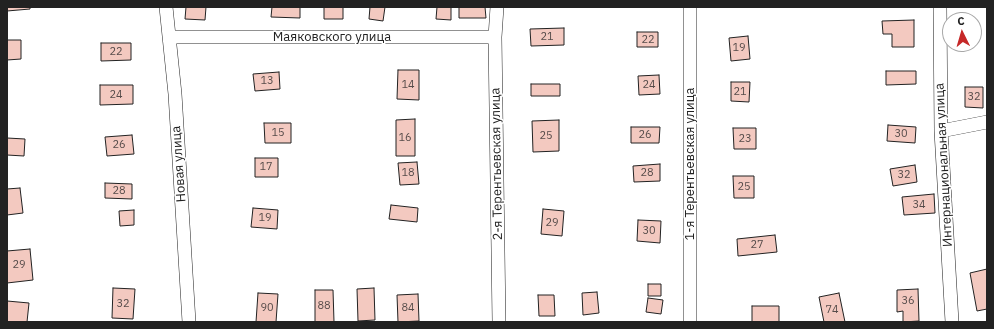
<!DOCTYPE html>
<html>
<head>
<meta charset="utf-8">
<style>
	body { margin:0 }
	#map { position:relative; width:994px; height:329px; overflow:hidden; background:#fff; font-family:"IBM Plex Sans",sans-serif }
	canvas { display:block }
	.frame { position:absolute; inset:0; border:8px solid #222; pointer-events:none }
	.north { position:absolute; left:942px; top:12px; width:40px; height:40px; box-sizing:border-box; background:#fff; border:1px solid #a7a7a7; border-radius:50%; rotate:355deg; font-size:11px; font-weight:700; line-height:16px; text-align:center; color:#222 }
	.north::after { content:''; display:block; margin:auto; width:14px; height:18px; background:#c62828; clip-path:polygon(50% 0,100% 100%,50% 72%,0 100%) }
</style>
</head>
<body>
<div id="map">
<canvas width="994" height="329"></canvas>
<div class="frame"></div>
<div class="north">С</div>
</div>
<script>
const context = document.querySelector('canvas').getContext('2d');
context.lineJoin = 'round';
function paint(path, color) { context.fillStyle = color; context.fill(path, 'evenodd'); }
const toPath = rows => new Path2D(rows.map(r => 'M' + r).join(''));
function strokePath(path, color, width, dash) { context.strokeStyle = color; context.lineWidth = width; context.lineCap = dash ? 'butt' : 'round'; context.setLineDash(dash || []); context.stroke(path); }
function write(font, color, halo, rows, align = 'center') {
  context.font = font + ' "IBM Plex Sans",sans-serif'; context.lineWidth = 3; context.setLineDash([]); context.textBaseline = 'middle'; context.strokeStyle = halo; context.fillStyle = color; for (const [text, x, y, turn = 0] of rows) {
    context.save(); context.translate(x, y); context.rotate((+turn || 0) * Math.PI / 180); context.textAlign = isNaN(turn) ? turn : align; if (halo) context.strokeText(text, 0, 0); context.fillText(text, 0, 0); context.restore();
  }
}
const building = toPath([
	[7,7,30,7,30,9,7,11,7,7],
	[186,7,206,7,205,20,185,19,186,7],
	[272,7,300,7,300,18,271,17,272,7],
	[324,7,343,7,343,19,324,19,324,7],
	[370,7,385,7,383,21,369,19,370,7],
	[437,7,451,7,451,20,436,19,437,7],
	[459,7,485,7,486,18,459,18,459,7],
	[914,20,914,47,892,47,892,34,883,34,882,21,914,20],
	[564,28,564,45,531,46,530,29,564,28],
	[637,32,658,32,658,47,637,47,637,32],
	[748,36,750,59,731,61,729,38,748,36],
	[7,40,21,40,21,59,7,60,7,40],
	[101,43,131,43,131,60,101,61,101,43],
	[398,70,419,70,419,100,397,99,398,70],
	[886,71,916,71,916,84,886,85,886,71],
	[279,72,280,89,255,91,253,74,279,72],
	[659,75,660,94,639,95,638,76,659,75],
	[731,82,750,82,749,102,731,101,731,82],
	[531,84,560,84,560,96,531,96,531,84],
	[100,85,133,85,133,104,100,105,100,85],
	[965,87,983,87,983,108,965,107,965,87],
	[415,119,415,156,396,156,396,120,415,119],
	[559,120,559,151,533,152,532,121,559,120],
	[264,123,291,123,291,143,265,143,264,123],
	[888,125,916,127,915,143,887,141,888,125],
	[631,127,660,127,659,143,631,143,631,127],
	[733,128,756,128,756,149,734,149,733,128],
	[132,135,134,154,107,156,105,137,132,135],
	[7,138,25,139,24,156,7,155,7,138],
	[255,158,278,158,278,177,255,177,255,158],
	[417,162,419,184,400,185,398,163,417,162],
	[660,164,660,181,634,182,633,166,660,164],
	[915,165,917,182,893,186,890,169,915,165],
	[733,176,754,176,754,198,734,198,733,176],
	[105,183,132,184,132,199,105,198,105,183],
	[20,188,23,213,7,215,7,189,20,188],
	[934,194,935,213,904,215,902,197,934,194],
	[391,205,418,208,417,222,389,219,391,205],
	[253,208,278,210,277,229,251,227,253,208],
	[543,209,564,211,562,236,541,234,543,209],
	[134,210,134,225,120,226,119,211,134,210],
	[638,220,661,221,660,243,637,241,638,220],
	[775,235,777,252,738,256,737,239,775,235],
	[30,249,33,280,7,283,7,251,30,249],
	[987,269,987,309,977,311,970,273,987,269],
	[648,284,661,284,661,296,648,296,648,284],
	[113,288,135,289,133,319,112,318,113,288],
	[374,288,375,320,358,321,357,289,374,288],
	[918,289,919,321,903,322,903,311,897,312,897,290,918,289],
	[315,290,333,290,334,322,315,322,315,290],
	[597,292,599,313,583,315,582,293,597,292],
	[258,293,278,294,276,322,256,322,258,293],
	[839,293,845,322,824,322,819,297,839,293],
	[418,294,419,321,398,322,397,295,418,294],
	[538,295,554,295,555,316,539,316,538,295],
	[648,298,663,300,661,314,646,312,648,298],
	[7,301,29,303,27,322,7,322,7,301],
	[752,306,779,306,779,322,752,322,752,306]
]);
paint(building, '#f3c9c0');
strokePath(building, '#222', 1);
const street = toPath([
	[166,7,175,94,189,322],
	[497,7,495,37,499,322],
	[690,7,690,322],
	[940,7,941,131,952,322],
	[169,37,495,37],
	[941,131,987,122]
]);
strokePath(street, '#222', 14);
strokePath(street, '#fff', 13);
write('11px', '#564c4a', null, [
	["21",547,37],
	["22",648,40],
	["19",739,48],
	["22",116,52],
	["13",267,81],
	["14",408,85],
	["24",649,85],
	["21",740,92],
	["24",116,95],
	["32",974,97],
	["15",278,133],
	["30",901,134],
	["26",645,135],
	["25",546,136],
	["16",405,138],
	["23",745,139],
	["26",119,145],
	["17",266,167],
	["18",408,173],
	["28",647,173],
	["32",904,175],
	["25",744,187],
	["28",119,191],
	["34",919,205],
	["19",265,218],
	["29",552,223],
	["30",649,231],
	["27",757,245],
	["29",19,265],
	["36",908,301],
	["32",123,304],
	["88",324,306],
	["90",267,308],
	["84",408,308],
	["74",832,310]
]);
write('13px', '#222', '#fff', [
	["Маяковского улица",332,37],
	["Новая улица",179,164,-94],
	["2-я Терентьевская улица",497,164,-91],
	["1-я Терентьевская улица",690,164,-90],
	["Интернациональная улица",944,165,-93]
]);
</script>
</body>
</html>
